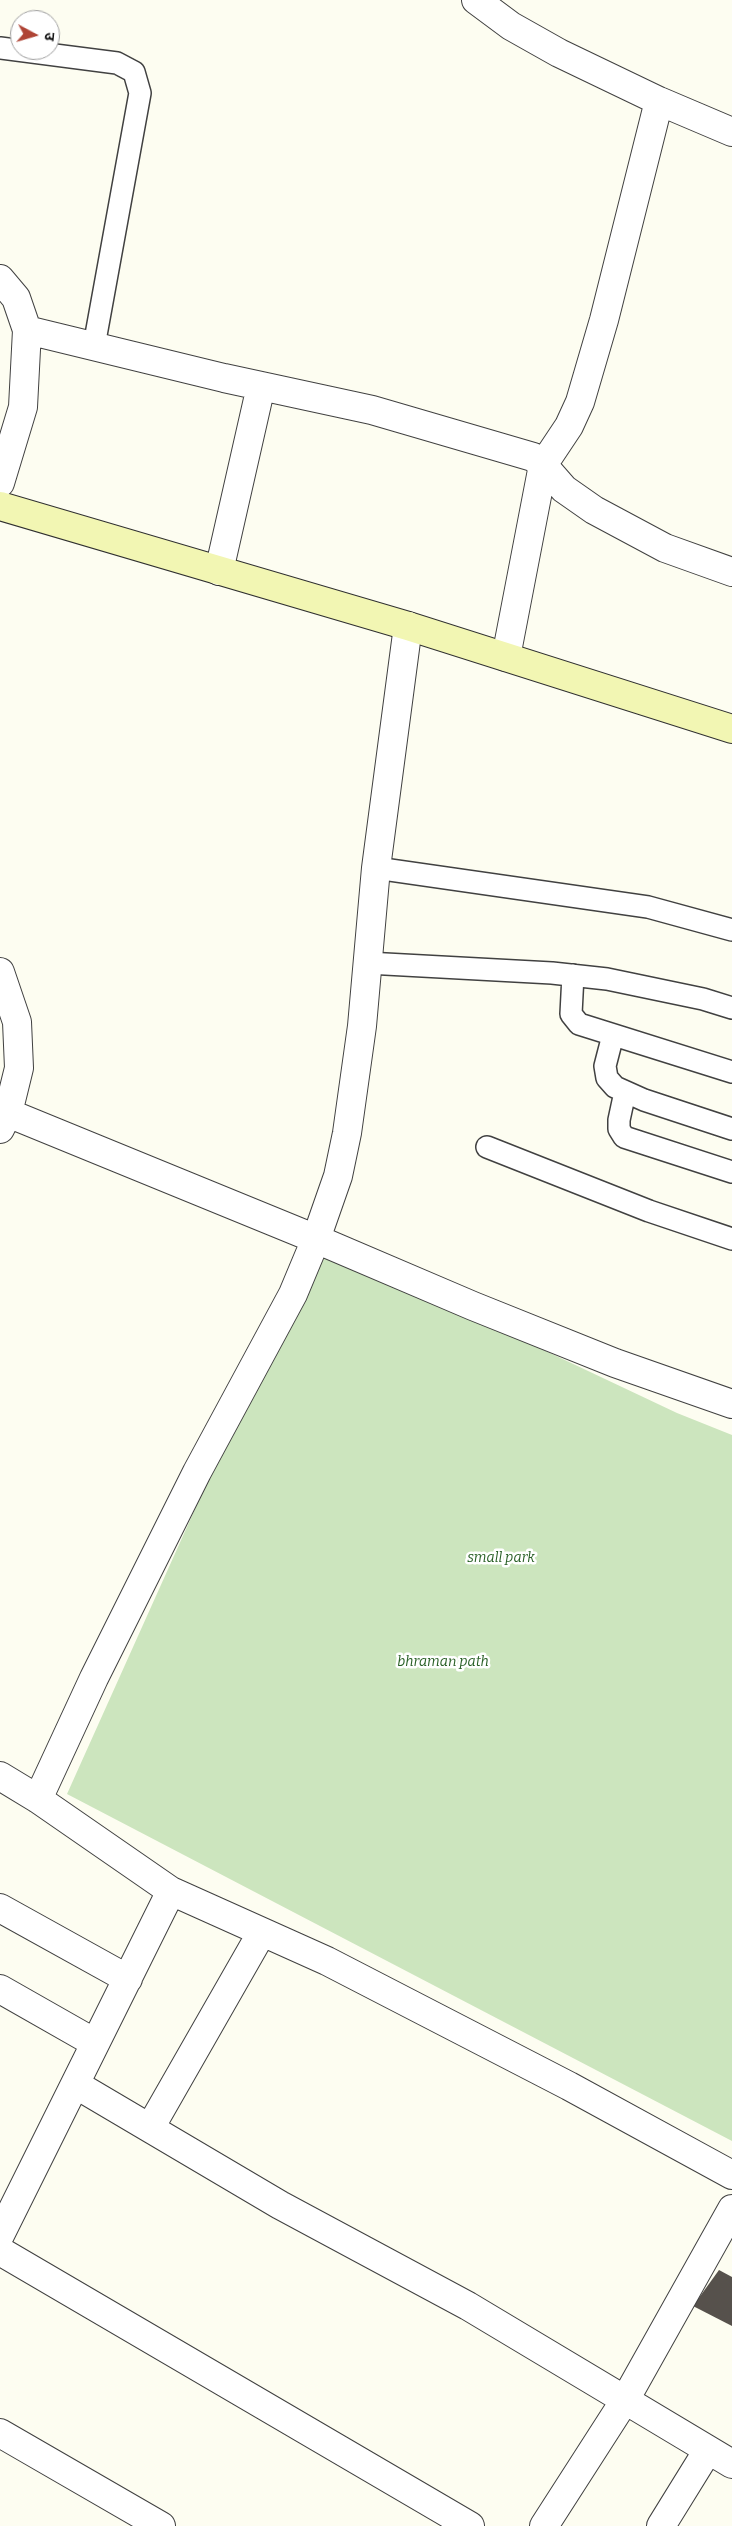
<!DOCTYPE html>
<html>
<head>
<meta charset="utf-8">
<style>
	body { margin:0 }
	#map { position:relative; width:732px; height:2526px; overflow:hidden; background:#fdfdf1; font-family:Bitter,"Noto Sans Devanagari",serif }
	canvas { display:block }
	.north { position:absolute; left:10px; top:10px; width:50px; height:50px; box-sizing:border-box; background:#fff; border:1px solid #9f9f9f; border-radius:50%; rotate:96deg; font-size:14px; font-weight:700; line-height:20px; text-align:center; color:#0e0e0e }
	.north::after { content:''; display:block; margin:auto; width:18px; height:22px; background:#af4435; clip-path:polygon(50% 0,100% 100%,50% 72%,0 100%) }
</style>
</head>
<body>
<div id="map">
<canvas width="732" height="2526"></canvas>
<div class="north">उ</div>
</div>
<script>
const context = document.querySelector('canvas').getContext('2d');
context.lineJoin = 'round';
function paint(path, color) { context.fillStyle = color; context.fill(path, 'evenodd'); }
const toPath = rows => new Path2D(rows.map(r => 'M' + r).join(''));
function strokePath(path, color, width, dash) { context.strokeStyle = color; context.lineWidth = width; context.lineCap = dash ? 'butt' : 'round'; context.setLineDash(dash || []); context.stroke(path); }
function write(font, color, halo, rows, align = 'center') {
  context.font = font + ' Bitter,serif'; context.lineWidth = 5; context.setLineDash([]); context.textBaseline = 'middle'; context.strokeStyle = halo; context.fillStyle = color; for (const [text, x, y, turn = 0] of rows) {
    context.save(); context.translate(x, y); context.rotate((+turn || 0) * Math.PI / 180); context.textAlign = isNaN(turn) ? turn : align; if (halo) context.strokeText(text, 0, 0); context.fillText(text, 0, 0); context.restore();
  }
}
paint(toPath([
	[315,1242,677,1413,732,1435,732,2141,67,1794]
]), '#cce5be');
paint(toPath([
	[719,2270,732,2277,732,2326,693,2306]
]), '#56514c');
const lane = toPath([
	[0,48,117,63,134,72,140,93,94,346],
	[376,868,648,907,732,930],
	[367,963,552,973,607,979,703,999,732,1008],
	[573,975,571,1014,579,1024,732,1072],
	[613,1035,605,1066,607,1078,615,1087,644,1100,732,1129],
	[625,1092,619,1120,619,1129,624,1137,732,1172],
	[487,1147,649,1211,732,1239]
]);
const street = toPath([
	[476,0,511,26,559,53,659,101,732,132],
	[0,279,16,298,27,330,23,407,0,483],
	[27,330,224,378,372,410,533,457,543,465,564,489,594,510,665,548,732,572],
	[219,571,261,386],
	[506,657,543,465,569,426,580,402,604,320,659,101],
	[0,972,17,1022,19,1068,8,1113,0,1129],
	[8,1113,316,1239,473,1306,615,1363,732,1404],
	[0,1776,38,1799,171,1891,327,1961,569,2086,732,2175],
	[38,1799,94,1678,197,1472,293,1294,316,1239,338,1176,347,1133,362,1026,376,868,408,626],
	[0,1908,128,1979],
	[0,1989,95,2043],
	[75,2084,280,2205,468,2306,732,2464],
	[150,2128,262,1932],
	[0,2235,171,1891],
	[0,2251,470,2526],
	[0,2433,161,2526],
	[544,2526,625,2400,732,2209],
	[661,2526,708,2450]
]);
const secondary = toPath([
	[0,506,408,626,732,729]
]);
strokePath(lane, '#414141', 24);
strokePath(street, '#414141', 30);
strokePath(secondary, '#303030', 30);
strokePath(lane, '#fff', 21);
strokePath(street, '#fff', 28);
strokePath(secondary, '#f2f6b3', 28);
write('italic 14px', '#285f25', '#fff', [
	["small park",501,1558],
	["bhraman path",443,1662]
]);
</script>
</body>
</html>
